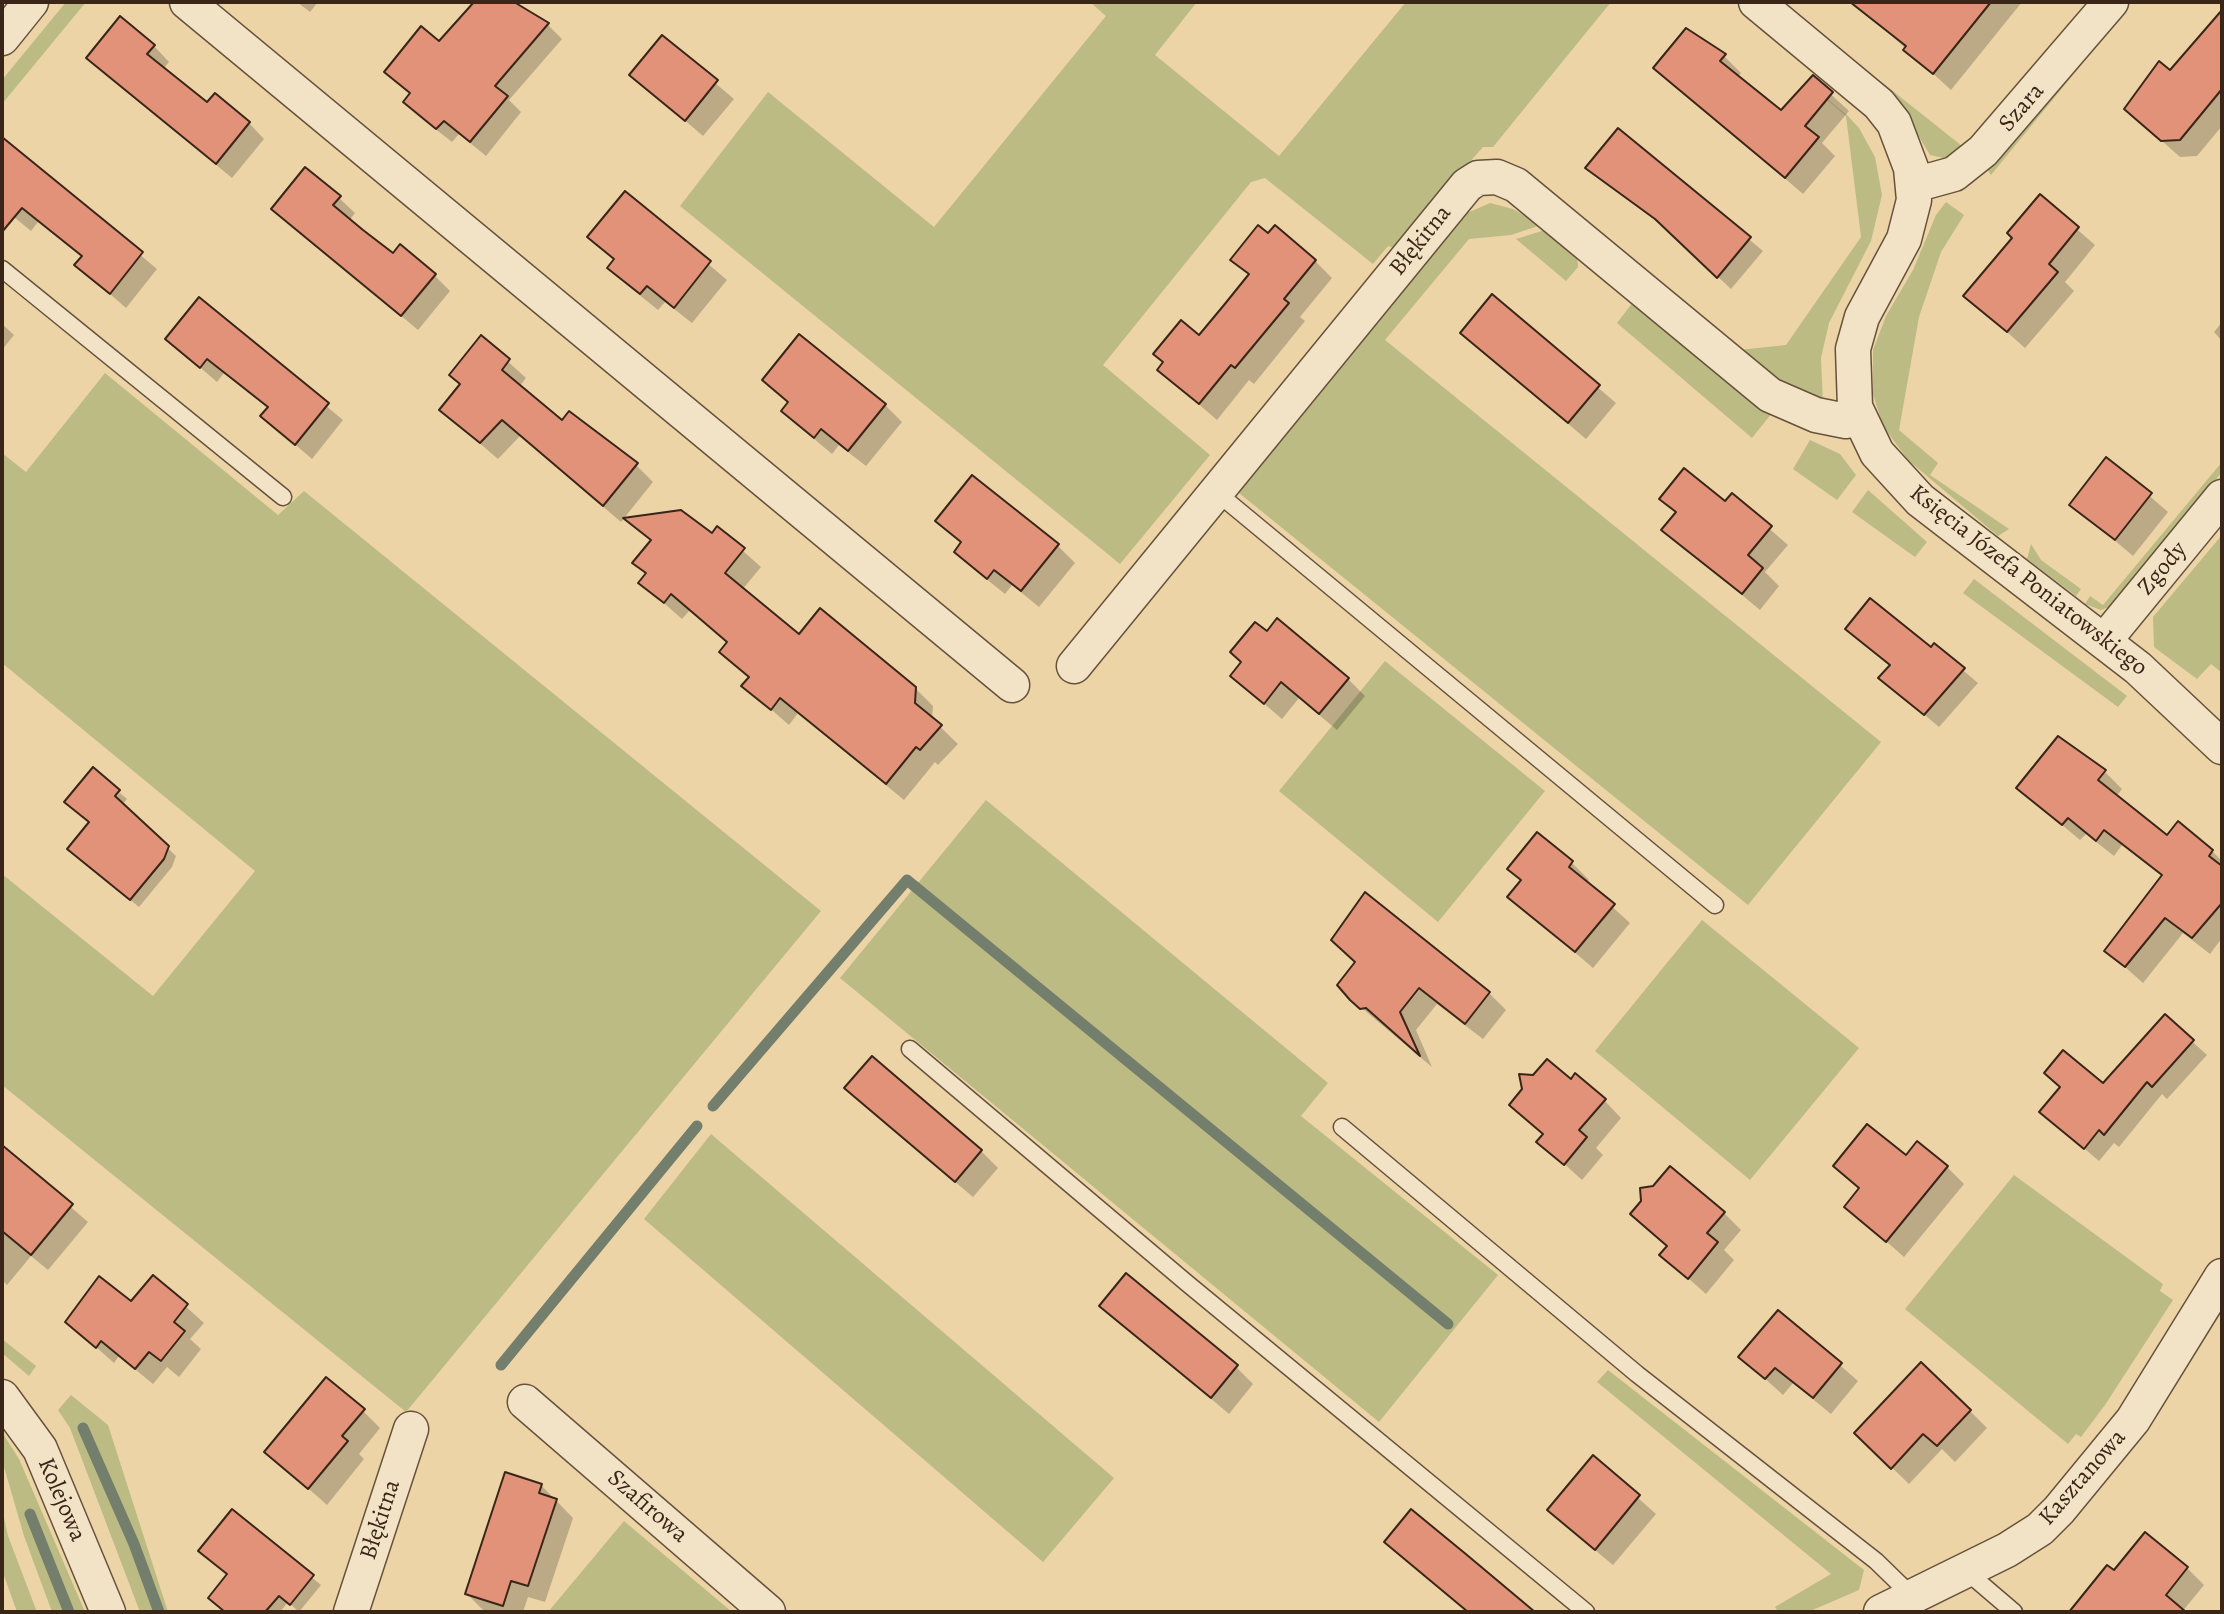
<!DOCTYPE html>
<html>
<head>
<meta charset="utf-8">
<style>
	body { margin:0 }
	#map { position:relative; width:2224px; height:1614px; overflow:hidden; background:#ecd4a7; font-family:Alegreya,serif }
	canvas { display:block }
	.frame { position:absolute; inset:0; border:4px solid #392619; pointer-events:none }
</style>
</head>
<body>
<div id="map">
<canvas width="2224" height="1614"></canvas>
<div class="frame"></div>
</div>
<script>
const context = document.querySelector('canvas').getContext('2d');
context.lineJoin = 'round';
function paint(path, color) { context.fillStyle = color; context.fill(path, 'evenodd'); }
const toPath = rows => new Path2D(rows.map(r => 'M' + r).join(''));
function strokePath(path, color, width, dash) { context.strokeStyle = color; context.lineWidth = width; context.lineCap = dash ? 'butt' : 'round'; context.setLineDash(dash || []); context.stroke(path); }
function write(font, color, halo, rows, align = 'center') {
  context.font = font + ' Alegreya,serif'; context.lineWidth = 7; context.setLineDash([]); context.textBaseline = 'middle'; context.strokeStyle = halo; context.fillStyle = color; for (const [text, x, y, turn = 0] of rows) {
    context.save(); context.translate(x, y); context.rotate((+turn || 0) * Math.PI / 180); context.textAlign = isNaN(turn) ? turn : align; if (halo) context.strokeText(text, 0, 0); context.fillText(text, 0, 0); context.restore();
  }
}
paint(toPath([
	[66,2,86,2,2,104,2,80],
	[1090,2,1197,2,1155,55,1279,156,1406,2,1611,2,1493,147,1483,147,1394,248,1388,246,1373,264,1265,178,1251,182,1103,365,1210,455,1120,564,680,206,768,92,934,227,1106,16],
	[2122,5,2127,9,1991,175,1985,166],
	[1803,79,1848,116,1859,128,1875,157,1882,195,1871,241,1829,323,1821,358,1823,404,1792,391,1739,350,1786,345,1861,237,1846,116],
	[1879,80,1967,150,1948,159,1930,155,1895,97],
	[1946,202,1964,215,1941,252,1919,317,1899,430,1938,463,1930,475,2009,529,1998,536,1908,460,1883,426,1873,394,1873,350,1886,316,1913,270,1936,215],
	[1490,203,1513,209,1541,225,1511,235,1469,239,1385,340,1881,742,1748,905,1239,493,1259,447,1458,217],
	[1545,230,1577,257,1578,267,1566,281,1516,239],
	[1633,302,1772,413,1752,438,1617,323],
	[105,373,278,515,304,491,821,911,406,1412,2,1085,2,874,153,996,255,871,2,663,2,453,26,472],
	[1810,440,1840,454,1856,475,1837,500,1793,469],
	[2222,462,2222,472,2112,606,2101,610,2085,604,2090,596,2103,605],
	[1868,490,1927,542,1915,557,1852,512],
	[2222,535,2222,673,2211,664,2197,679,2154,647,2153,617],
	[2031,544,2041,560,2081,589,2076,596,2027,559],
	[1974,579,2127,696,2118,707,1963,593],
	[1385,661,1545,791,1438,922,1279,791],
	[986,800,1328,1083,1301,1116,1498,1275,1379,1422,840,978],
	[1702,920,1859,1048,1750,1180,1595,1051],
	[711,1134,1114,1478,1043,1562,644,1219],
	[2014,1175,2163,1284,2160,1291,2173,1300,2105,1405,2081,1437,2076,1434,2068,1444,1905,1309],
	[2,1339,36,1366,29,1376,2,1353],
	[1608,1370,1864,1570,1859,1590,1808,1612,1778,1612,1775,1607,1831,1574,1597,1382],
	[71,1395,108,1425,168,1612,140,1612,70,1428,58,1410],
	[2,1432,19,1459,85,1612,52,1612,24,1536,2,1460],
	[2,1509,8,1536,37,1612,17,1612,2,1570],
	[624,1521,732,1612,548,1612]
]), '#bcbb84');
paint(toPath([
	[297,2,318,2,310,12],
	[477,2,502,2,548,25,562,39,509,100,521,112,486,156,459,134,452,142,420,117,406,102,412,95,387,72,440,43],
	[1877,2,2022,2,1951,90,1871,17],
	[2222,31,2222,126,2197,156,2180,157,2126,109],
	[662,38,734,99,703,136,632,75],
	[154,46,169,62,163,69,208,105,249,123,264,139,232,178,88,58],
	[1724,56,1741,73,1737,78,1781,113,1813,78,1849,111,1822,143,1835,156,1803,194,1656,68],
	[1619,131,1763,251,1731,289,1670,232,1588,168],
	[14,149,157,269,126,308,77,265,83,258,38,222,31,231,2,207,2,163],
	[626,194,727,280,692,323,665,302,658,310,627,285,610,268,615,261,590,237],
	[2040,197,2095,245,2065,282,2074,291,2025,348,1966,296,2014,238],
	[339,198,355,213,349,221,393,256,434,275,450,291,418,330,274,209],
	[1233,259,1315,261,1332,278,1300,317,1305,321,1254,384,1249,380,1217,420,1159,370,1200,338,1250,276],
	[1492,297,1616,403,1586,439,1462,333],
	[199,300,343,420,312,459,262,416,269,409,224,373,217,382,167,339],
	[2222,322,2222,341,2214,332],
	[2,324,14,335,2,350],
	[482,338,526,378,519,387,563,422,636,465,653,482,621,522,520,436,498,459,441,410,462,385],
	[765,380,885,405,902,422,866,466,839,445,832,454,801,428,784,411,790,404],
	[2107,459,2168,512,2133,556,2072,504],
	[1732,496,1788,545,1765,572,1779,586,1760,610,1664,530,1677,513,1662,499,1726,504],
	[627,519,712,536,718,529,761,567,742,590,799,637,915,688,933,706,932,719,958,744,938,765,935,762,904,800,798,713,789,725,744,686,750,678,722,652,729,644,690,610,682,619,641,583,647,575,635,563,652,542],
	[938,521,1058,546,1075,563,1039,607,1012,585,1005,594,974,569,957,552,962,544],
	[1848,629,1931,649,1934,646,1978,683,1939,727,1881,678,1891,666],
	[1232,676,1348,679,1365,696,1337,730,1299,698,1282,719],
	[2058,739,2105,772,2122,789,2116,797,2167,838,2212,851,2222,861,2222,938,2210,954,2183,933,2143,983,2107,951,2163,877,2122,845,2114,856,2086,834,2080,840,2018,788],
	[120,793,127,799,122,805,176,856,172,867,139,907,78,857,91,823],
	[1538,835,1572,863,1589,880,1586,883,1630,923,1593,968,1510,897,1522,882,1509,869],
	[1357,962,1489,993,1506,1010,1483,1039,1437,1004,1416,1030,1432,1067,1351,999],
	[2165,1017,2207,1055,2167,1099,2162,1094,2119,1147,2114,1143,2099,1161,2041,1112,2103,1086],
	[1571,1081,1604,1100,1621,1118,1596,1148,1603,1155,1582,1180,1539,1141,1544,1135,1524,1090],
	[864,1105,981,1151,998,1168,973,1197],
	[7,1152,88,1222,48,1270,31,1256,7,1285,2,1280,2,1158],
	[1906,1157,1947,1167,1964,1184,1904,1257,1846,1206,1860,1189,1836,1166],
	[1724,1213,1741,1230,1724,1250,1734,1260,1706,1294,1662,1255,1669,1247],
	[153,1277,204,1323,190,1339,201,1349,179,1377,167,1367,153,1384,119,1356,114,1363,68,1322,131,1304],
	[1102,1306,1236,1367,1253,1384,1229,1414],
	[1779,1312,1858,1381,1831,1414,1793,1383,1783,1395,1741,1357],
	[363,1411,380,1428,359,1454,364,1459,327,1505,267,1452],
	[1970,1411,1987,1428,1955,1462,1942,1449,1909,1484,1856,1433],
	[1593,1458,1656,1514,1613,1565,1567,1527],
	[541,1485,573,1518,545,1602,528,1597,523,1612,484,1611,467,1594],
	[233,1512,321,1585,299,1612,288,1602,280,1612,226,1612],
	[2187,1568,2204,1585,2182,1612,2078,1612,2114,1573]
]), '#0003');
strokePath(toPath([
	[713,1106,907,880,1448,1324],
	[501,1365,697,1126],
	[83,1428,134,1544,159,1612],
	[30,1514,69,1612]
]), '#737e6c', 11);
const building = toPath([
	[474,2,514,2,549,23,495,86,508,96,470,142,444,121,436,129,403,102,410,93,384,72,421,26,439,41,474,2],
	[1850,2,1991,2,1933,74,1903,50,1906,46,1850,2],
	[2222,10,2222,89,2180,140,2161,141,2124,109,2159,61,2170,70,2222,10],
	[120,16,155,45,147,54,207,102,215,93,250,122,216,164,86,58,120,16],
	[1686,28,1726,54,1720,61,1781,110,1813,75,1833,92,1805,126,1819,137,1785,178,1653,68,1686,28],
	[662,35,718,80,685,121,629,75,662,35],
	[1618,128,1751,237,1717,278,1655,219,1585,168,1618,128],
	[2,137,143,252,110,294,74,265,82,256,22,208,2,232,2,137],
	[305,167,341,196,333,205,363,230,393,253,400,244,436,274,401,316,271,209,305,167],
	[625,191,711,261,674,308,647,286,640,294,607,268,614,259,587,237,625,191],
	[2040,194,2079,227,2049,264,2058,272,2007,332,1963,296,2012,238,2007,233,2040,194],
	[1258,225,1268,233,1275,225,1316,260,1284,299,1289,303,1235,368,1231,365,1199,404,1157,370,1163,362,1153,354,1181,320,1199,335,1224,305,1249,274,1230,260,1258,225],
	[1492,294,1600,385,1568,423,1460,333,1492,294],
	[199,297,329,403,295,445,260,416,268,407,207,359,200,368,165,339,199,297],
	[799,334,886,404,848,451,821,429,814,438,781,411,788,402,762,380,799,334],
	[481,335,510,359,502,370,562,420,569,411,638,463,603,506,502,420,480,443,439,410,460,384,449,375,481,335],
	[2106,457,2152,493,2115,540,2069,505,2106,457],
	[1684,468,1725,501,1732,493,1772,526,1748,555,1763,568,1742,594,1661,530,1676,512,1659,499,1684,468],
	[972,475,1059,544,1021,591,994,570,987,579,954,552,961,542,935,521,972,475],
	[681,510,712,533,717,526,745,548,725,573,799,634,820,608,916,687,915,703,942,725,920,750,916,747,886,784,780,698,771,710,741,686,749,677,719,652,727,642,671,594,664,603,638,583,646,573,632,563,651,540,623,518,681,510],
	[1870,598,1931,647,1934,643,1965,668,1924,715,1878,678,1890,665,1845,629,1870,598],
	[1277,618,1349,678,1319,714,1281,682,1264,704,1230,676,1241,662,1230,652,1255,622,1267,631,1277,618],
	[2058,736,2106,770,2098,780,2167,835,2178,821,2213,850,2209,856,2222,866,2222,903,2192,938,2165,918,2125,967,2104,951,2162,875,2104,830,2096,841,2068,818,2062,825,2016,788,2058,736],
	[93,767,120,790,115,796,169,846,164,859,130,900,67,849,89,822,64,802,93,767],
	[1537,832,1573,861,1569,867,1615,904,1575,952,1507,897,1521,880,1507,869,1537,832],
	[1365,892,1490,992,1465,1024,1419,988,1400,1012,1420,1056,1366,1008,1360,1009,1350,1000,1337,985,1355,962,1331,940,1365,892],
	[2165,1014,2194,1040,2152,1087,2147,1082,2104,1135,2099,1130,2084,1149,2039,1112,2060,1087,2044,1073,2063,1050,2103,1083,2165,1014],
	[872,1056,982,1150,955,1182,844,1088,872,1056],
	[1547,1059,1571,1079,1575,1073,1606,1099,1579,1130,1587,1137,1564,1165,1536,1142,1543,1134,1509,1105,1522,1089,1519,1074,1533,1075,1547,1059],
	[1867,1124,1906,1155,1917,1141,1948,1166,1886,1242,1844,1207,1859,1188,1833,1166,1867,1124],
	[2,1145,73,1204,31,1255,2,1231,2,1145],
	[1670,1166,1725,1212,1707,1233,1718,1242,1688,1279,1659,1255,1667,1246,1630,1214,1641,1201,1640,1188,1653,1186,1670,1166],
	[1126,1273,1238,1365,1211,1398,1099,1306,1126,1273],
	[153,1275,188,1304,174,1322,185,1331,161,1361,149,1352,135,1369,101,1341,96,1348,65,1322,99,1276,131,1301,153,1275],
	[1778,1310,1842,1363,1813,1398,1775,1368,1765,1379,1738,1357,1778,1310],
	[1921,1362,1971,1410,1937,1446,1923,1434,1891,1469,1854,1433,1921,1362],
	[326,1377,365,1409,342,1436,348,1441,308,1489,264,1452,326,1377],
	[1593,1455,1640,1495,1595,1550,1547,1510,1593,1455],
	[505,1472,542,1484,539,1493,557,1499,528,1586,511,1581,503,1606,465,1594,505,1472],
	[232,1509,314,1575,290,1605,279,1596,265,1612,225,1612,208,1598,227,1574,198,1551,232,1509],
	[1411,1509,1467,1555,1535,1612,1468,1612,1384,1542,1411,1509],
	[2145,1532,2188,1567,2166,1595,2186,1612,2069,1612,2107,1565,2114,1570,2145,1532]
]);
paint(building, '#e19278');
strokePath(building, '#392619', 2);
const service = toPath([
	[2,269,283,497],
	[1215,491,1715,905],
	[910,1049,1188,1284,1586,1612],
	[1342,1127,1637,1374,1876,1561,1913,1597],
	[1966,1571,2014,1612]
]);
const minor = toPath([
	[187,2,1012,685],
	[1756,2,1879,104,1894,123,1911,168,1914,200,1904,239,1862,317,1853,349,1855,407,1877,453,1920,500,2138,668,2222,747],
	[2,38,31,2],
	[1914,185,1954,174,1983,151,2111,2],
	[2104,641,2222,497],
	[1074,666,1467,185,1478,178,1497,177,1516,185,1770,395,1816,415,1846,421,1858,419],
	[2,1397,40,1449,108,1612],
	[525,1402,768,1612],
	[351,1612,411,1429],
	[1881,1612,2007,1550,2040,1529,2059,1510,2133,1420,2222,1276]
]);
strokePath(service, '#66523c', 19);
strokePath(minor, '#66523c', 37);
strokePath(service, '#f3e3c6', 16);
strokePath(minor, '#f3e3c6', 34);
write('24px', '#392619', '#f3e3c6', [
	["Szara",2022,108,-49],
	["Błękitna",1421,241,-51],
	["Zgody",2163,569,-50],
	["Księcia Józefa Poniatowskiego",2028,581,38],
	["Kasztanowa",2083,1478,-49],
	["Kolejowa",61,1500,67],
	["Szafirowa",647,1507,41],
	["Błękitna",381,1520,-72]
]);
</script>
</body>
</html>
